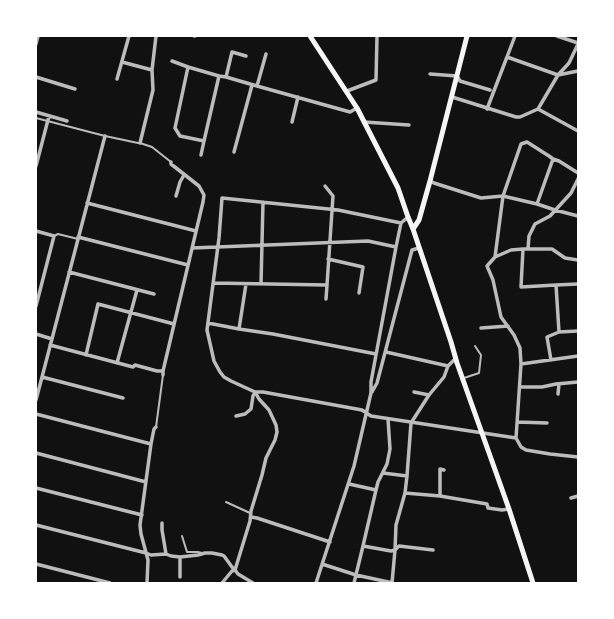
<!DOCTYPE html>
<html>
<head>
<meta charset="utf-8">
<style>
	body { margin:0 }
	#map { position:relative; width:614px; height:619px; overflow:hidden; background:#111; font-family:Arial,sans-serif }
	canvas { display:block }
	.frame { position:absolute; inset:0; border:37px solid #fff; pointer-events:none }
</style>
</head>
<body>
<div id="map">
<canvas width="614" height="619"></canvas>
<div class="frame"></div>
</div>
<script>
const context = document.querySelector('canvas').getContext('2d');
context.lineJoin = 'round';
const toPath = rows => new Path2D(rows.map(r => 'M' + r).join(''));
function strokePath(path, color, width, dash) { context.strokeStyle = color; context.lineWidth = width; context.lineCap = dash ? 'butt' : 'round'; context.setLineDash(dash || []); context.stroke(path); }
strokePath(toPath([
	[36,118,105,136,138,143,140,143,152,147,171,162],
	[54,236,58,234,78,239],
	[464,378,479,373,481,355,475,346],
	[156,427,163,375],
	[226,502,250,513],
	[182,536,187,552,198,552,202,553]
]), '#bcbcbc', 2);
strokePath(toPath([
	[194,36,195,36],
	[557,36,578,43],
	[36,44,38,36],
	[172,61,188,67],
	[122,62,152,70],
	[430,74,457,76,460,81,490,90],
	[558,75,569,63,578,44],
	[558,75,578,71],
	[219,76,204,141,180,136,175,128,188,67,219,76,226,77,257,86,350,112,357,108],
	[36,77,75,89],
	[226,77,232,52,246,56],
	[117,79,129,36],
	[257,86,266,54],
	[347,91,376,80,377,36],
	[452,97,516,117,520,117,538,109,558,75,507,57,515,36],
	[487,109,507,57],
	[538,109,578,131],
	[36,112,67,121],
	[292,122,298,97],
	[364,122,409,125],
	[140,143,153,90,152,70,156,36],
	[234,152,252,85],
	[201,155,204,141],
	[36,166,49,116],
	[430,181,434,183,481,198,503,196,537,204,555,210,578,216],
	[325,186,333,196,327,285],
	[176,196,180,182,184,175],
	[87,203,196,231],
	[537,204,553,159],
	[401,223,338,210,222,198,219,238,207,330,214,361,220,372,224,377,231,381,255,392,263,392,362,410,371,416,516,438,521,447,526,450,550,454,578,457],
	[36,231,54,236,36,306],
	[78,237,188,265],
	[192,248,368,241,396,247],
	[523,249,511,250,495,257,503,196,521,144,527,142,549,156,553,159,559,161,578,173],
	[528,249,529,236,535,224,550,216,571,193,578,179],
	[495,257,487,266,493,280,501,317,514,335,520,348,521,364,578,356],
	[328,259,363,267,359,293],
	[69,272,154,294],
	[213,283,327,285,326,299],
	[261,284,263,202],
	[556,285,578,284],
	[208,323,239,329,246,284],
	[481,328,508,326],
	[239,329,273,334,376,354],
	[559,332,556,285,521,287,523,249,552,249,565,258,578,260],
	[36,334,52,339],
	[50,345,133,367,135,365,157,371,163,371],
	[386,352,448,366],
	[86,355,98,304,174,324],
	[551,360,547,337,559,332,578,331],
	[117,363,137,290],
	[163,375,163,371,203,202,204,195,199,186,171,164,171,162],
	[42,377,123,398],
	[520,387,542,387,556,384,578,382],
	[372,392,377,383,412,250,419,248],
	[414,392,429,395],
	[558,394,559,384],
	[36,400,105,136],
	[36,414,151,444],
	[236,416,245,414,251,409,253,396,255,392],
	[517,422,547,423],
	[516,438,521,364],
	[36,453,146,482],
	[383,473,407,476],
	[349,484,376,490],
	[36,488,142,515],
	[405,493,440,496,487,504,488,508,502,510,509,509],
	[440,496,440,469,444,470],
	[571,498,578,496],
	[251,517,257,518,330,542],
	[162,523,162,530,166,554],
	[36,525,146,553,151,555,166,554,171,556,180,557,198,555,205,553,212,553,222,555,224,556,232,567,235,570,232,571,222,583],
	[363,546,391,551,395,550,399,546,433,550],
	[180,557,180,577],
	[36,564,110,583],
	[322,564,356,575,393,583],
	[147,583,148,560,141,534,140,525,151,444,154,429,156,427],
	[253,583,238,574,235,570,250,521,251,511,262,475,266,458,275,440,277,432,276,425,269,410,259,399,255,392],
	[316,583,354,466,371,393,371,382,396,247,401,223,408,217],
	[354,583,363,546,376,490,378,482,387,464,390,449,388,419],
	[392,583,395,550,396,525,405,493,407,476,411,423,429,395,444,377,448,366,456,358]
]), '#bcbcbc', 3.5);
strokePath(toPath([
	[310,36,357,108,398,188,408,217,413,229,451,342,457,363,509,509,533,583],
	[413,229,419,220,430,181,467,36]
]), '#f5f5f5', 5);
</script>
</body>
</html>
